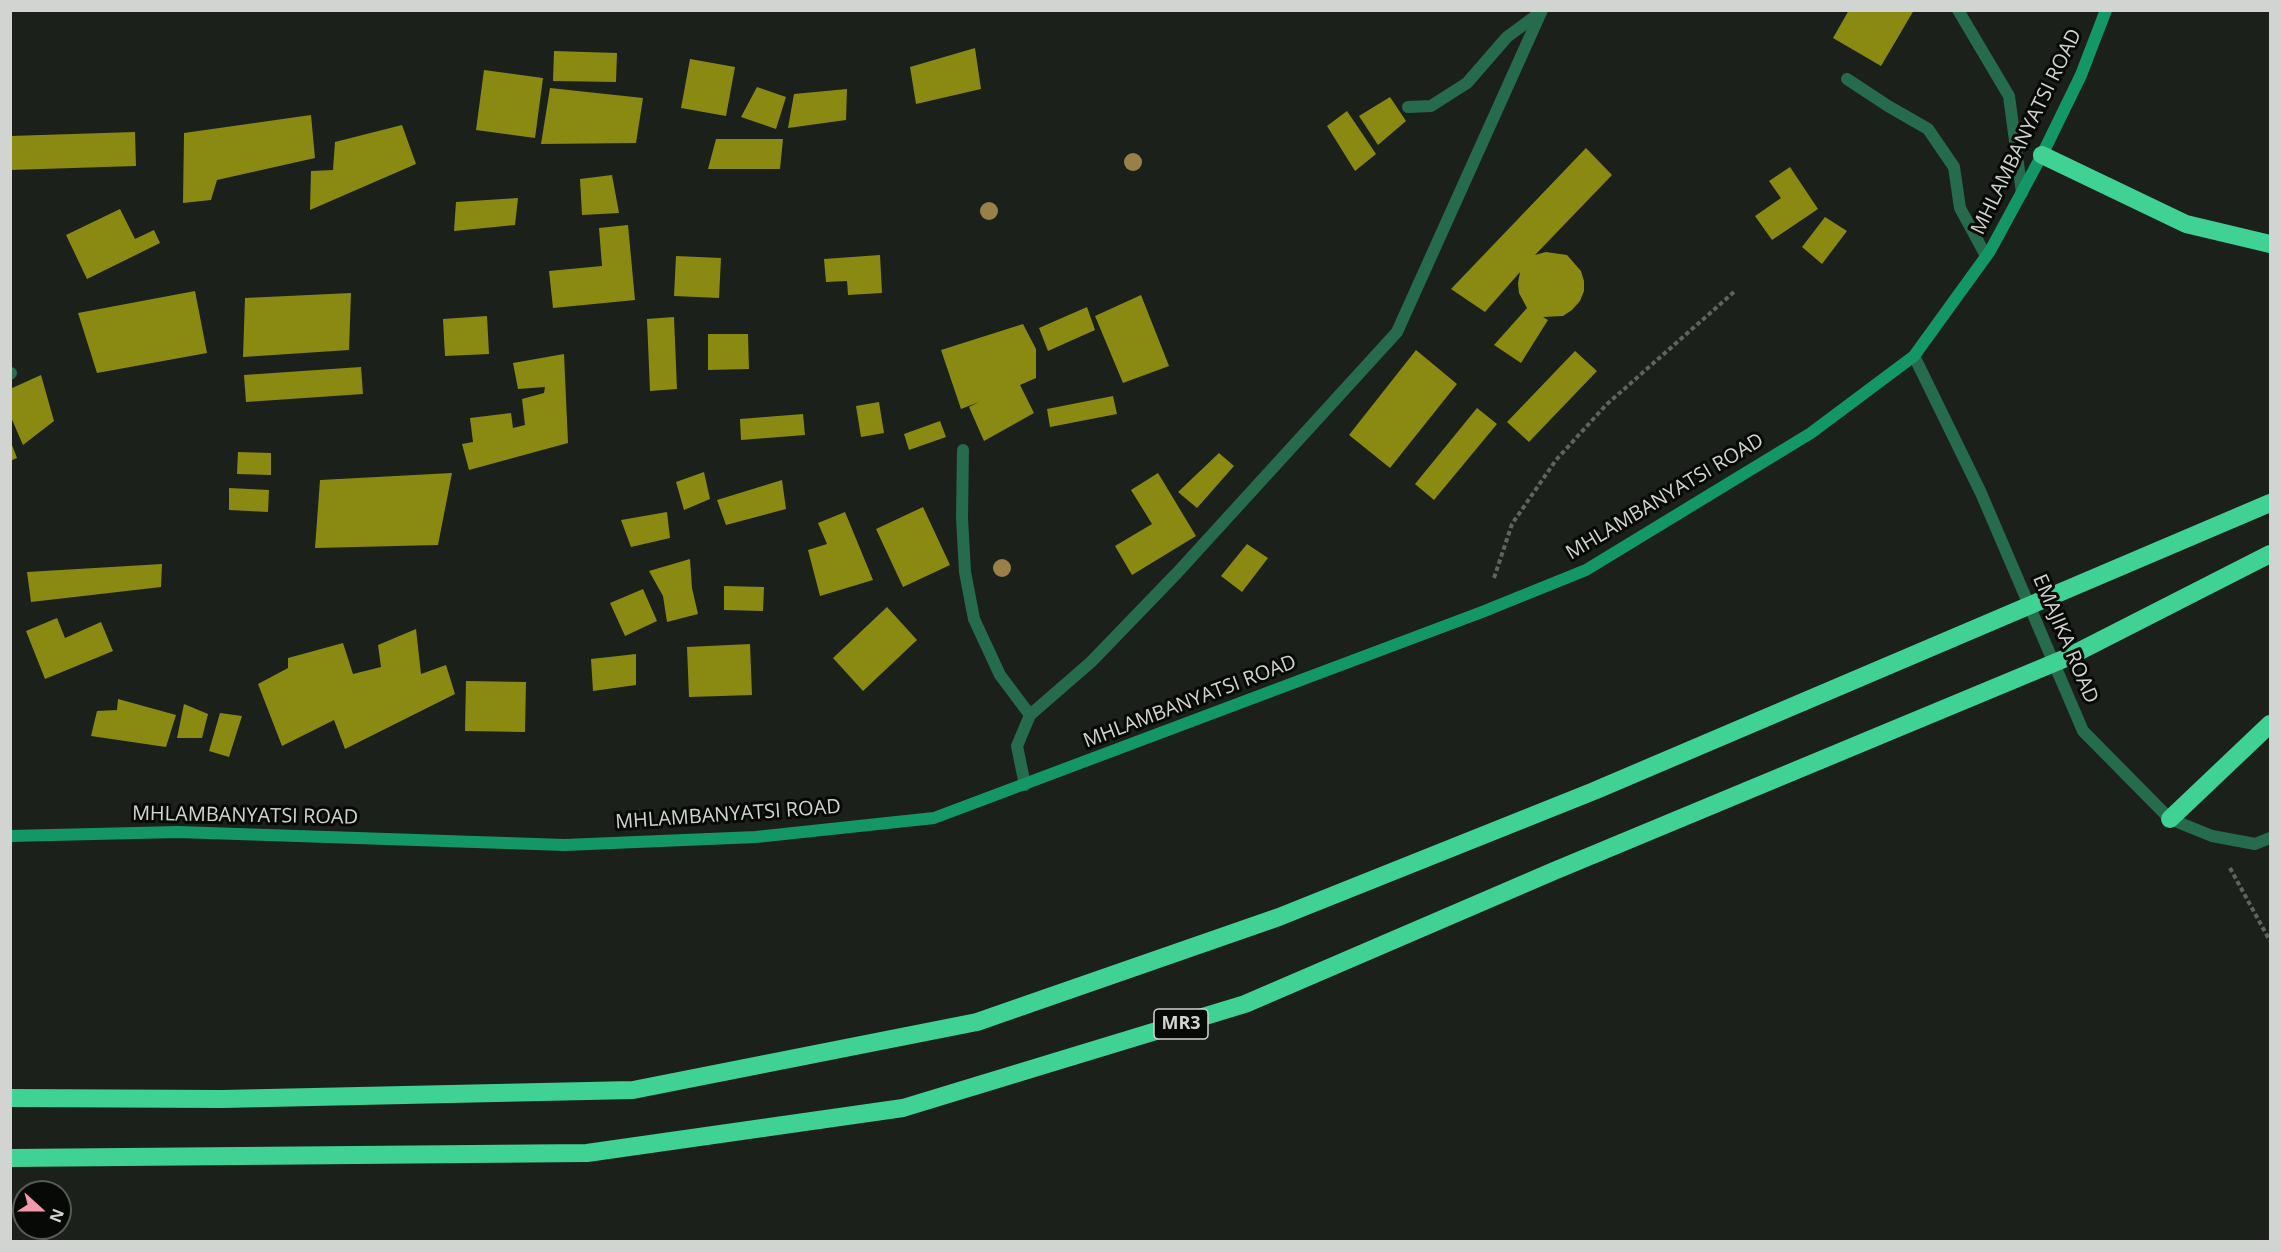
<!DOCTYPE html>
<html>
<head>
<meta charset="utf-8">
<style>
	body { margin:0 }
	#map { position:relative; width:2281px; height:1252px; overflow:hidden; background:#1c201a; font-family:"Open Sans",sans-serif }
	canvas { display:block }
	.frame { position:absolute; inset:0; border:12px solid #d1d4d0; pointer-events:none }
	.north { position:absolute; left:12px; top:1180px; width:60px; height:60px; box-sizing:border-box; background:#070907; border:2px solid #585a57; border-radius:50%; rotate:111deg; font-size:16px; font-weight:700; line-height:24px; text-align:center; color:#d1d4d0 }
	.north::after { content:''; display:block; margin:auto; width:21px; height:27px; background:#f29aac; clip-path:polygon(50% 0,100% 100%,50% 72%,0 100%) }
</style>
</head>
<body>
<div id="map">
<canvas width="2281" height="1252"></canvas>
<div class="frame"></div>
<div class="north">N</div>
</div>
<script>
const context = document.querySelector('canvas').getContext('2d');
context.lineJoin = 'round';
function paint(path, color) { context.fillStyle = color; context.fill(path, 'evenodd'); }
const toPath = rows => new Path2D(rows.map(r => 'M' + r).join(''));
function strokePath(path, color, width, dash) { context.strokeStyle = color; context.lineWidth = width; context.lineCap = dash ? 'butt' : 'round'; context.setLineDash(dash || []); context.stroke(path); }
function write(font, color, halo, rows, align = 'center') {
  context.font = font + ' "Open Sans",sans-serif'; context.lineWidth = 6; context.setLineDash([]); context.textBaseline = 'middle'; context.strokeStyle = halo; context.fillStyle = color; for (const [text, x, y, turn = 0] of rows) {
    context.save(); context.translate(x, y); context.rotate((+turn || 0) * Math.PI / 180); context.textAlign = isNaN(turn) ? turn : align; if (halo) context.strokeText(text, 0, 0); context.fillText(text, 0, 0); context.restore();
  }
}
paint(toPath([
	[1849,10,1914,10,1881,66,1833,38],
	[975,48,981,89,916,104,910,67],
	[554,51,617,53,616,82,553,81],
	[690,59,735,67,726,116,681,108],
	[484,70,543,78,535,138,476,130],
	[757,87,786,97,776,129,741,117],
	[550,88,643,98,636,143,541,144],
	[847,89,846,120,788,128,794,94],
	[1390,97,1406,121,1378,145,1359,116],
	[1347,111,1376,154,1355,171,1327,126],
	[311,115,315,158,217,180,211,200,183,203,184,133],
	[402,125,416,164,310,210,311,171,333,170,335,142],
	[135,132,136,166,10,170,10,136],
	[716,139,783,139,780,169,708,169],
	[1586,148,1612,175,1535,255,1546,252,1567,255,1581,271,1584,281,1584,291,1580,301,1572,310,1563,316,1543,317,1548,320,1521,363,1494,345,1527,308,1519,293,1518,283,1520,272,1485,312,1451,289],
	[1790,167,1818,209,1772,240,1755,216,1781,198,1769,181],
	[612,175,619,213,582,215,580,179],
	[518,198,515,225,454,231,456,202],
	[120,209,135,239,154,230,160,243,87,279,66,235],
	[1825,217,1847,231,1822,264,1802,247],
	[628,225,635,300,553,308,549,271,602,266,599,228],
	[880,255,882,293,848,295,847,281,826,282,824,259],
	[676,256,721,258,719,298,674,296],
	[195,291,207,353,97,373,78,313],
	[351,293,349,350,243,357,245,298],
	[1141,295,1169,366,1123,383,1095,316],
	[1087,307,1095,330,1048,351,1039,328],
	[487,316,489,354,445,356,443,319],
	[674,317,677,389,650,391,647,319],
	[1023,324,1036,349,1036,378,1020,385,1034,413,984,441,969,407,979,402,961,409,941,350],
	[708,334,748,334,749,369,708,370],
	[1416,350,1457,384,1390,468,1349,435],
	[1575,351,1597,371,1529,442,1507,422],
	[564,354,568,443,469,470,462,444,473,442,470,418,511,413,513,428,525,425,522,399,544,393,545,387,518,389,513,363],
	[361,367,363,394,246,402,244,375],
	[41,375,54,421,23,445,10,415,10,389],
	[1113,396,1117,414,1050,427,1047,409],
	[879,402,884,433,861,437,856,406],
	[1477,408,1497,424,1434,500,1415,484],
	[803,414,805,435,741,440,740,419],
	[940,421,946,437,909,450,904,434],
	[10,440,17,458,10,461],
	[238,452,271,453,271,475,237,474],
	[1219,453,1234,466,1197,508,1178,492],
	[704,472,710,499,684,510,676,482],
	[452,473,438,545,315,548,320,480],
	[1158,473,1196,536,1132,575,1115,546,1152,524,1131,490],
	[782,480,786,509,726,525,717,500],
	[229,488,269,490,268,512,229,510],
	[923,507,950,565,903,587,876,529],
	[667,512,670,538,631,547,621,520],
	[845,512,873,580,820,596,808,550,827,544,818,523],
	[1247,544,1268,558,1242,592,1221,576],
	[690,559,692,588,698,614,667,622,663,596,649,571],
	[162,564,161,587,31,602,27,572],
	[724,586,764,587,763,611,724,610],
	[643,589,657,621,625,636,610,603],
	[887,607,917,640,863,691,833,658],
	[57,618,65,638,101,622,113,651,45,679,26,631],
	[416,629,421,674,446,665,455,694,345,749,334,720,282,746,258,684,288,668,288,658,343,643,353,674,381,667,378,645],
	[750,644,752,695,689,697,687,647],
	[636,654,636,685,593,691,591,659],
	[466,681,526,682,525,732,465,731],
	[118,699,176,715,166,747,91,736,97,711,117,710],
	[184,704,208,714,202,738,177,738],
	[220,713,242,716,229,757,209,751]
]), '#8a8a13');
strokePath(toPath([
	[1494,578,1512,524,1556,460,1606,405,1734,292],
	[2230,868,2270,941]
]), '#60645e', 4, [4.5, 3]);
strokePath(toPath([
	[1408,107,1431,106,1467,83,1507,37,1541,12]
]), '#276b4d', 12);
strokePath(toPath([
	[1958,10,2009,96,2022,193],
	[1847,79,1888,106,1928,129,1954,167,1960,208,1986,256],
	[1914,356,1981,493,2083,731,2170,819,2212,836,2255,844,2270,838],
	[10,374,11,373],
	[963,450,962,518,965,572,974,619,1000,675,1030,715],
	[1025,785,1017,746,1030,715,1091,662,1177,573,1397,332,1542,10]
]), '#276b4d', 12);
strokePath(toPath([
	[10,836,178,832,565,845,756,837,934,818,1482,612,1586,570,1811,433,1914,356,1990,251,2042,155,2081,75,2106,10]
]), '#149767', 12);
strokePath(toPath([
	[2042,155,2186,224,2270,244],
	[2170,819,2270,724],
	[10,1098,222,1099,633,1090,977,1022,1279,917,1594,791,2270,503],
	[10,1158,587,1153,903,1108,1245,1004,1554,871,2066,658,2270,554]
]), '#40d195', 18);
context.fillStyle = '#988048';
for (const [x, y] of [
	[1133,162],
	[989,211],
	[1002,568]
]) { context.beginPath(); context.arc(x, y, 9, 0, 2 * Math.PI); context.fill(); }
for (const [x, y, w] of [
	[1181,1024,54]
]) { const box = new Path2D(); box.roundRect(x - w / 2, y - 15, w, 30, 4.5); context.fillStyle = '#070907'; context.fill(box); strokePath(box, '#d1d4d0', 1.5); }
write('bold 18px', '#d1d4d0', null, [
	["MR3",1181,1024]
]);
write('20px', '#d1d4d0', '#070907', [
	["MHLAMBANYATSI ROAD",2027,132,-64],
	["MHLAMBANYATSI ROAD",1665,497,-31],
	["EMAJIKA ROAD",2065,639,67],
	["MHLAMBANYATSI ROAD",1190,702,-21],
	["MHLAMBANYATSI ROAD",728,815,-4],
	["MHLAMBANYATSI ROAD",245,816,1]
]);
</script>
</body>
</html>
